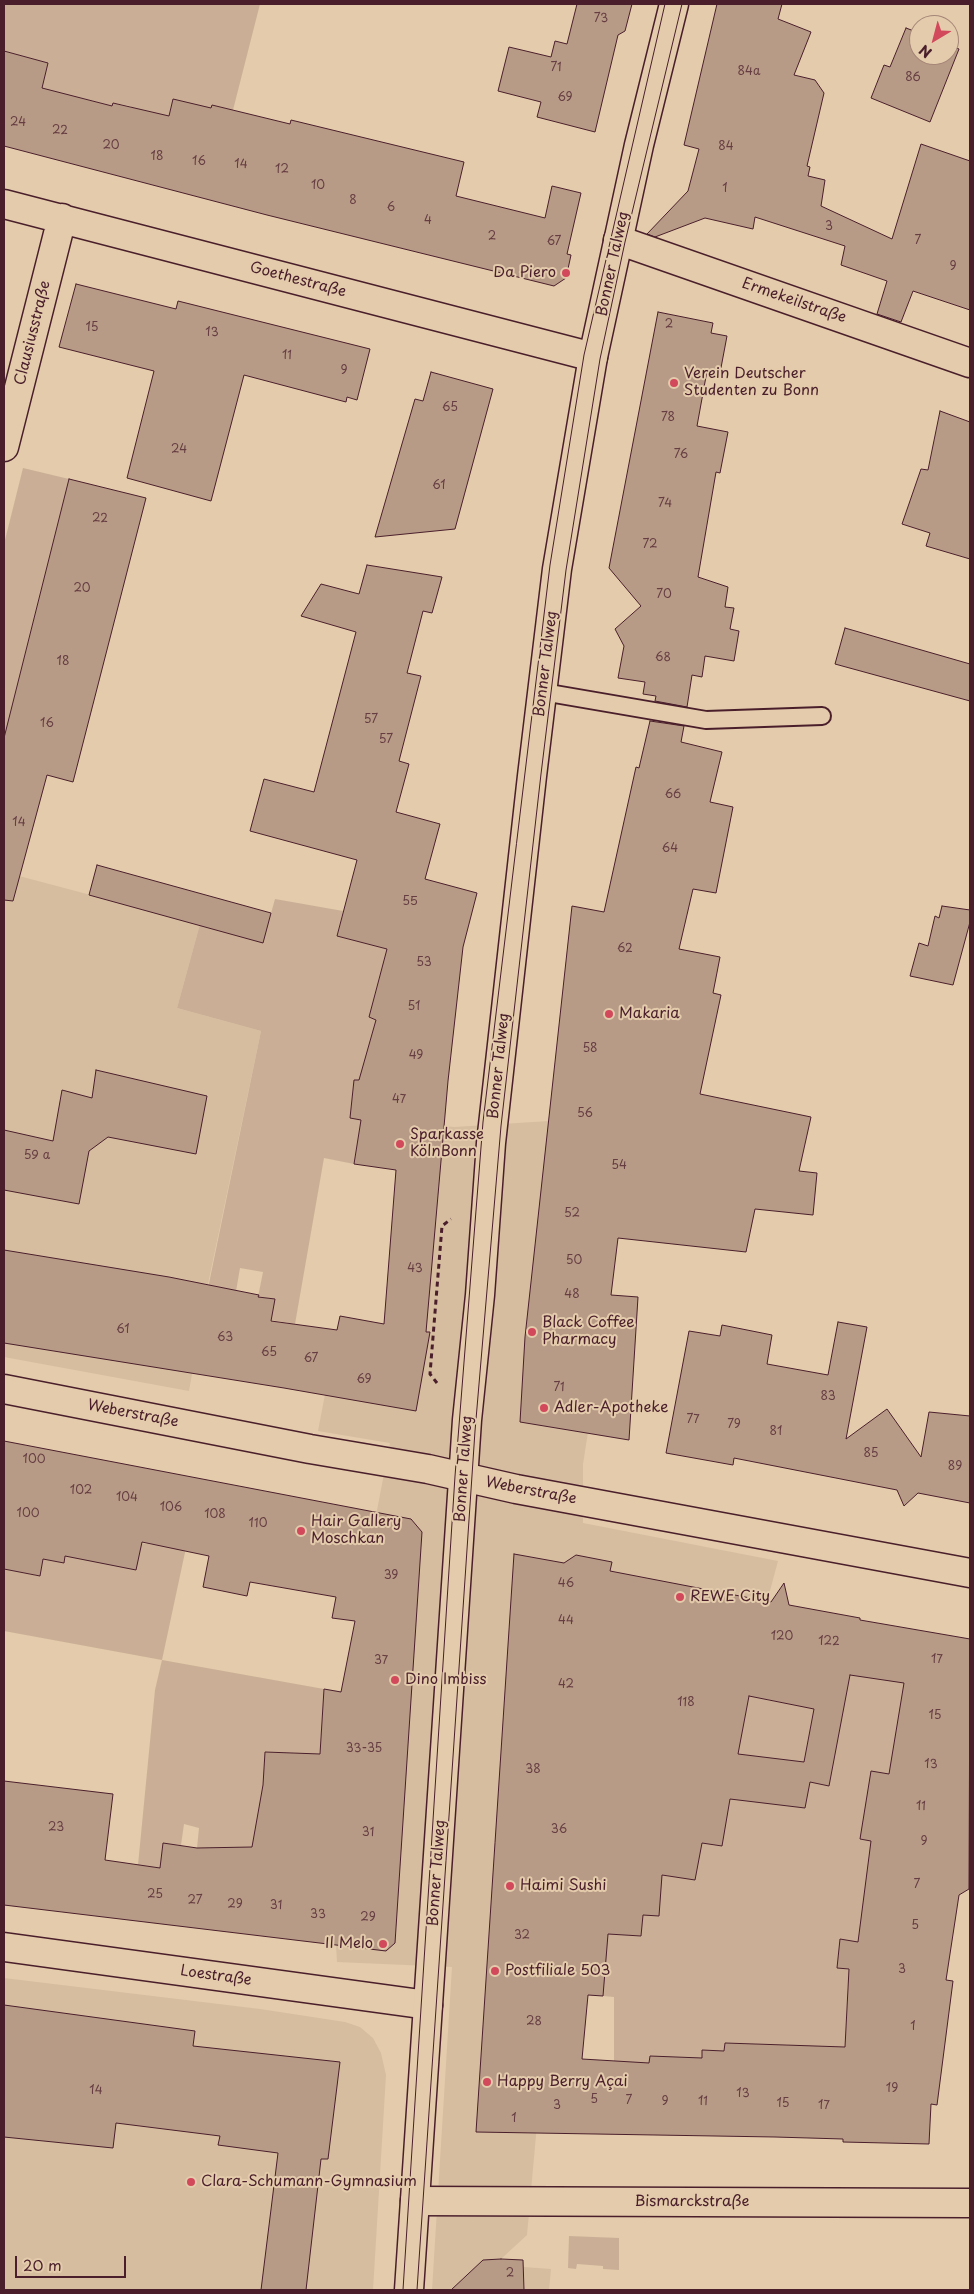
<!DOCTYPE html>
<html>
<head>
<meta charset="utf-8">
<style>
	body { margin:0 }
	#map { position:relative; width:974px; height:2294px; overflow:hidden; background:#e3cbab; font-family:"Playpen Sans",sans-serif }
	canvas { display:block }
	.frame { position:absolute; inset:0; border:5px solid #4a1f2b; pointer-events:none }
	.north { position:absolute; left:909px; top:15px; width:50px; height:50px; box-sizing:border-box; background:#e3cbab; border:1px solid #a68678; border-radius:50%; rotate:217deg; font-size:14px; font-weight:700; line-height:20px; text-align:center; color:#4a1f2b }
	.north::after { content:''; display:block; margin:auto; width:18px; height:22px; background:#d1495b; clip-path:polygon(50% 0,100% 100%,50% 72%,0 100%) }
	.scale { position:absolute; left:15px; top:2256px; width:111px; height:22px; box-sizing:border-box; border:2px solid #4a1f2b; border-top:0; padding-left:6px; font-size:15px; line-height:18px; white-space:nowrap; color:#4a1f2b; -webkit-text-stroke:4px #e3cbab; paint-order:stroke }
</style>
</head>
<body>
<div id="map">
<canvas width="974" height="2294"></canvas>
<div class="frame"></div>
<div class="north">N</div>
<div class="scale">20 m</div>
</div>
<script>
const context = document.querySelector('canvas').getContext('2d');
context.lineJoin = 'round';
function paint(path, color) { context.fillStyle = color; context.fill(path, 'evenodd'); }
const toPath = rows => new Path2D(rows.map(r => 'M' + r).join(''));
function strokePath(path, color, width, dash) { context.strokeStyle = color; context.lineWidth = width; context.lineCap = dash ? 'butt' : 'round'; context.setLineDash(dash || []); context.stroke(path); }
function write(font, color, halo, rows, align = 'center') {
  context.font = font + ' "Playpen Sans",sans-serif'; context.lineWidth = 4; context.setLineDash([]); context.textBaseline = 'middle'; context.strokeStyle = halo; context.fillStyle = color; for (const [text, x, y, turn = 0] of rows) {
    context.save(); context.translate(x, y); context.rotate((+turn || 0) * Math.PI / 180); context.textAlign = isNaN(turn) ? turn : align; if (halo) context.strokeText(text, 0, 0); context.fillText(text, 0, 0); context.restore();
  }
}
paint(toPath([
	[4,872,200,924,177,1008,261,1031,208,1284,189,1391,4,1357],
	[361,1120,455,1127,549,1121,598,1236,589,1293,638,1297,637,1319,577,1315,588,1432,583,1464,583,1523,778,1561,767,1602,736,1764,664,1840,552,1993,586,2012,584,2039,545,2036,527,2235,501,2259,523,2260,524,2267,551,2269,549,2290,432,2290,452,1967,337,1962,336,1945,347,1857,317,1795,324,1689,342,1691,390,1443,318,1431,340,1316,384,1324,396,1170,355,1161],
	[4,1978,260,2009,345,2022,360,2027,373,2038,381,2053,386,2075,373,2290,4,2290]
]), '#d6bda0');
paint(toPath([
	[4,4,260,4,233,110,212,105,209,114,173,99,165,132,130,106,114,103,112,106,82,98,40,95,48,63,4,51],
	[23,468,69,479,4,738,4,544],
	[275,899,343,911,337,936,390,950,380,975,369,1017,376,1020,369,1046,369,1080,354,1080,350,1118,361,1120,354,1164,324,1158,295,1324,271,1320,275,1299,258,1297,263,1272,240,1268,234,1303,206,1298,261,1031,177,1008,200,924,263,942],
	[4,1521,18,1523,9,1570,39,1576,43,1559,64,1563,69,1535,157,1545,159,1537,187,1543,162,1660,324,1689,317,1795,294,1791,296,1753,265,1752,260,1871,197,1848,199,1828,184,1824,181,1845,163,1844,160,1868,138,1865,155,1690,162,1660,4,1631],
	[755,1665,767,1700,790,1704,822,1671,804,1762,772,1804,805,1808,810,1782,828,1785,850,1675,917,1683,889,1774,860,1839,902,1845,888,1946,840,1940,837,1968,877,1973,848,1984,845,2047,824,2046,823,2071,789,2045,725,2043,724,2051,702,2050,702,2069,650,2056,649,2063,614,2067,614,1997,603,1996,595,1933,641,1936,643,1915,639,1872,695,1880,701,1843,736,1764],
	[569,2236,619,2238,619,2270,603,2269,603,2266,577,2264,576,2269,568,2268]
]), '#caaf96');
const building = toPath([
	[577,4,632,4,625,31,618,35,595,132,537,117,541,102,498,91,509,47,551,57,555,41,567,44,577,4],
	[717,4,782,4,778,19,811,32,794,75,815,80,824,93,807,166,810,167,808,176,825,180,821,206,892,239,921,144,970,161,970,310,913,291,901,322,877,314,887,281,841,265,845,246,755,217,753,229,705,218,655,237,647,234,688,191,699,149,684,145,717,4],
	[906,28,919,33,919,55,949,55,949,45,959,49,930,122,871,98,884,65,890,67,906,28],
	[4,51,48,63,42,88,112,106,113,103,169,116,173,99,211,108,212,105,290,124,291,120,464,162,456,196,545,218,552,186,581,193,567,254,571,255,566,278,554,286,267,215,4,146,4,51],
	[76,284,176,309,178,301,370,349,357,400,347,397,346,402,244,375,211,501,127,478,154,371,59,347,76,284],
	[658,312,713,323,711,333,727,336,720,373,707,371,697,426,728,432,720,473,716,472,698,577,728,587,725,607,734,608,730,629,739,631,734,661,705,656,702,677,692,675,687,707,655,701,656,696,643,694,645,682,618,678,624,646,615,629,641,606,609,568,658,312],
	[431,372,493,389,455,529,375,537,415,399,423,401,431,372],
	[940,411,970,422,970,559,926,546,930,533,902,524,921,469,928,470,940,411],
	[69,479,146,498,73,782,47,775,13,901,4,900,4,738,69,479],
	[367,565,442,577,432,613,423,611,407,673,421,676,399,761,409,764,396,812,440,824,425,879,477,893,463,947,448,1081,426,1332,430,1332,416,1411,284,1388,4,1343,4,1250,169,1277,259,1295,258,1297,275,1299,271,1321,337,1330,340,1316,384,1324,396,1170,354,1164,361,1120,350,1118,354,1080,359,1080,376,1020,369,1017,387,949,337,936,357,860,250,831,264,779,314,792,356,632,301,616,321,584,359,594,367,565],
	[845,628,970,664,970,701,835,664,845,628],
	[650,721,684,726,681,742,722,752,710,802,733,807,716,893,693,889,679,949,720,957,713,993,721,995,700,1094,811,1117,799,1171,817,1173,813,1215,755,1209,746,1252,618,1238,611,1295,638,1297,629,1440,520,1422,525,1337,572,906,604,912,636,767,639,768,650,721],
	[97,865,271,913,263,943,89,895,97,865],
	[942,906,970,910,970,922,953,985,910,976,919,943,928,946,935,916,939,918,942,906],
	[96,1070,207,1096,196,1154,108,1137,89,1151,79,1204,4,1190,4,1130,53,1141,62,1090,92,1098,96,1070],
	[838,1322,867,1327,846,1439,887,1409,921,1457,929,1412,970,1416,970,1503,918,1493,904,1506,897,1490,734,1458,733,1465,666,1453,689,1331,720,1336,722,1325,772,1335,767,1364,828,1375,838,1322],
	[4,1441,411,1519,422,1532,395,1943,386,1951,4,1905,4,1781,113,1794,105,1860,160,1868,163,1843,197,1848,252,1847,263,1785,265,1752,320,1754,324,1689,341,1692,355,1621,332,1618,336,1597,250,1582,247,1596,203,1587,209,1556,142,1542,136,1570,65,1556,64,1563,43,1559,40,1576,4,1569,4,1441],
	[514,1554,564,1563,576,1555,612,1562,610,1571,771,1602,784,1583,789,1605,860,1618,860,1620,970,1639,969,1889,959,1895,946,1980,953,1981,937,2105,931,2104,929,2144,843,2142,843,2139,775,2137,476,2132,514,1554],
	[850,1675,904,1683,889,1774,871,1771,860,1839,871,1841,858,1942,840,1939,837,1968,849,1969,845,2047,725,2043,724,2051,702,2050,702,2058,650,2056,649,2063,582,2059,588,1995,603,1996,608,1934,641,1936,643,1915,659,1916,662,1875,695,1880,702,1843,722,1846,730,1799,805,1808,810,1782,829,1786,850,1675],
	[749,1696,814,1709,804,1762,738,1754,749,1696],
	[4,2005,195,2031,193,2046,340,2062,328,2159,321,2159,306,2290,261,2290,278,2153,218,2145,220,2136,116,2123,113,2148,4,2137,4,2005],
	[501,2259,523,2260,524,2290,451,2290,483,2260,501,2259]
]);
paint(building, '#b89b87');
strokePath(building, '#4a1f2b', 1);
const service = toPath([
	[543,692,706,720,822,716]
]);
const minor = toPath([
	[4,204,593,357],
	[618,240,970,363],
	[4,447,62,218],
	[4,1389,310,1449,428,1469,516,1489,970,1573],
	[4,1947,428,2005],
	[415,2201,970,2203]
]);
const tertiary = toPath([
	[409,2290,467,1420,480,1295,491,1143,532,776,557,569,593,357,639,145,674,4]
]);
strokePath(service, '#4a1f2b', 20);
strokePath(minor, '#4a1f2b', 31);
strokePath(tertiary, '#4a1f2b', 31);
strokePath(toPath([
	[437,1383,430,1374,442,1226,451,1219]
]), '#4a1f2b', 3, [5, 4]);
strokePath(service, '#e3cbab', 16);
strokePath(minor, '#e3cbab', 28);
strokePath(tertiary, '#e3cbab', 28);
strokePath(toPath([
	[403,2290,455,1476,483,1122,550,565,584,355,665,4],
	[417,2290,475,1431,501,1126,541,774,566,570,600,359,625,242,682,4]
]), '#4a1f2b', 1);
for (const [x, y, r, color] of [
	[566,273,5,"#d1495b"],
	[674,383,5,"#d1495b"],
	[609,1014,5,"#d1495b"],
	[400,1144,5,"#d1495b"],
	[532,1332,5,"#d1495b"],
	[544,1408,5,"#d1495b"],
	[301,1531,5,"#d1495b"],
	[680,1597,5,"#d1495b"],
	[395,1680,5,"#d1495b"],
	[510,1886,5,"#d1495b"],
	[383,1944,5,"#d1495b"],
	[495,1971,5,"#d1495b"],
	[487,2082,5,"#d1495b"],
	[191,2182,5,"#d1495b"]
]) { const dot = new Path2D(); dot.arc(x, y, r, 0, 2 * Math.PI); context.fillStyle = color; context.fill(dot); strokePath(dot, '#e3cbab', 2); }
write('12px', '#663e42', null, [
	["73",601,19],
	["71",556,68],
	["84a",749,72],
	["86",913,78],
	["69",565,98],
	["24",18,123],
	["22",60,131],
	["20",111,146],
	["84",726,147],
	["18",157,157],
	["16",199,162],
	["14",241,165],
	["12",282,170],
	["10",318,186],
	["1",725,189],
	["8",353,201],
	["6",391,208],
	["4",428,221],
	["3",829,227],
	["2",492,237],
	["7",918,241],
	["67",554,242],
	["9",953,267],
	["2",669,325],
	["15",92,328],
	["13",212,333],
	["11",287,356],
	["9",344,371],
	["65",450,408],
	["78",668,418],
	["24",179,450],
	["76",681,455],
	["61",439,486],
	["74",665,504],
	["22",100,519],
	["72",650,545],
	["20",82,589],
	["70",664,595],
	["68",663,658],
	["18",63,662],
	["57",371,720],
	["16",47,724],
	["57",386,740],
	["66",673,795],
	["14",19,823],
	["64",670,849],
	["55",410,902],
	["62",625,949],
	["53",424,963],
	["51",414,1007],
	["58",590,1049],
	["49",416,1056],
	["47",399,1100],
	["56",585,1114],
	["59 a",37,1156],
	["54",619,1166],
	["52",572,1214],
	["50",574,1261],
	["43",415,1269],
	["48",572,1295],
	["61",123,1330],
	["63",225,1338],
	["65",269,1353],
	["67",311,1359],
	["69",364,1380],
	["71",559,1388],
	["83",828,1397],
	["77",693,1420],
	["79",734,1425],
	["81",776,1432],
	["85",871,1454],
	["100",34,1460],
	["89",955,1467],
	["102",81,1491],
	["104",127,1498],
	["106",171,1508],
	["100",28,1514],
	["108",215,1515],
	["110",258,1524],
	["39",391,1576],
	["46",566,1584],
	["44",566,1621],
	["120",782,1637],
	["122",829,1642],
	["17",937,1660],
	["37",381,1661],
	["42",566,1685],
	["118",686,1703],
	["15",935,1716],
	["33-35",364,1749],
	["13",931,1765],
	["38",533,1770],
	["11",921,1807],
	["23",56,1828],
	["36",559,1830],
	["31",368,1833],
	["9",924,1842],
	["7",917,1885],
	["25",155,1895],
	["27",195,1901],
	["29",235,1905],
	["31",276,1906],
	["33",318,1915],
	["29",368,1918],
	["5",915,1926],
	["32",522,1936],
	["3",902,1970],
	["28",534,2022],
	["1",913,2027],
	["19",892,2089],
	["14",96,2091],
	["13",743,2094],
	["5",594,2100],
	["7",629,2101],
	["9",665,2102],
	["11",703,2102],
	["15",783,2104],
	["3",557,2106],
	["17",824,2106],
	["1",514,2119],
	["2",510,2274]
]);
write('15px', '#4a1f2b', '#e3cbab', [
	["Bonner Talweg",613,264,-78],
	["Goethestraße",298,280,15],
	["Ermekeilstraße",794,301,19],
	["Clausiusstraße",33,333,-76],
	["Bonner Talweg",546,664,-83],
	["Bonner Talweg",499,1066,-84],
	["Weberstraße",133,1414,11],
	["Bonner Talweg",464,1469,-86],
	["Weberstraße",531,1491,11],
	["Bonner Talweg",437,1873,-86],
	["Loestraße",216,1976,8],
	["Bismarckstraße",692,2202]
]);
write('15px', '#4a1f2b', '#e3cbab', [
	["Da Piero",556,273,"right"],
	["Verein Deutscher",684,374],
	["Studenten zu Bonn",684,391],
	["Makaria",619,1014],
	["Sparkasse",410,1135],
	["KölnBonn",410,1152],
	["Black Coffee",542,1323],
	["Pharmacy",542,1340],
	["Adler-Apotheke",554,1408],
	["Hair Gallery",311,1522],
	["Moschkan",311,1539],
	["REWE City",690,1597],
	["Dino Imbiss",405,1680],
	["Haimi Sushi",520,1886],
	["Il Melo",373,1944,"right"],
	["Postfiliale 503",505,1971],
	["Happy Berry Açai",497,2082],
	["Clara-Schumann-Gymnasium",201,2182]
], 'left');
</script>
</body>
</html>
